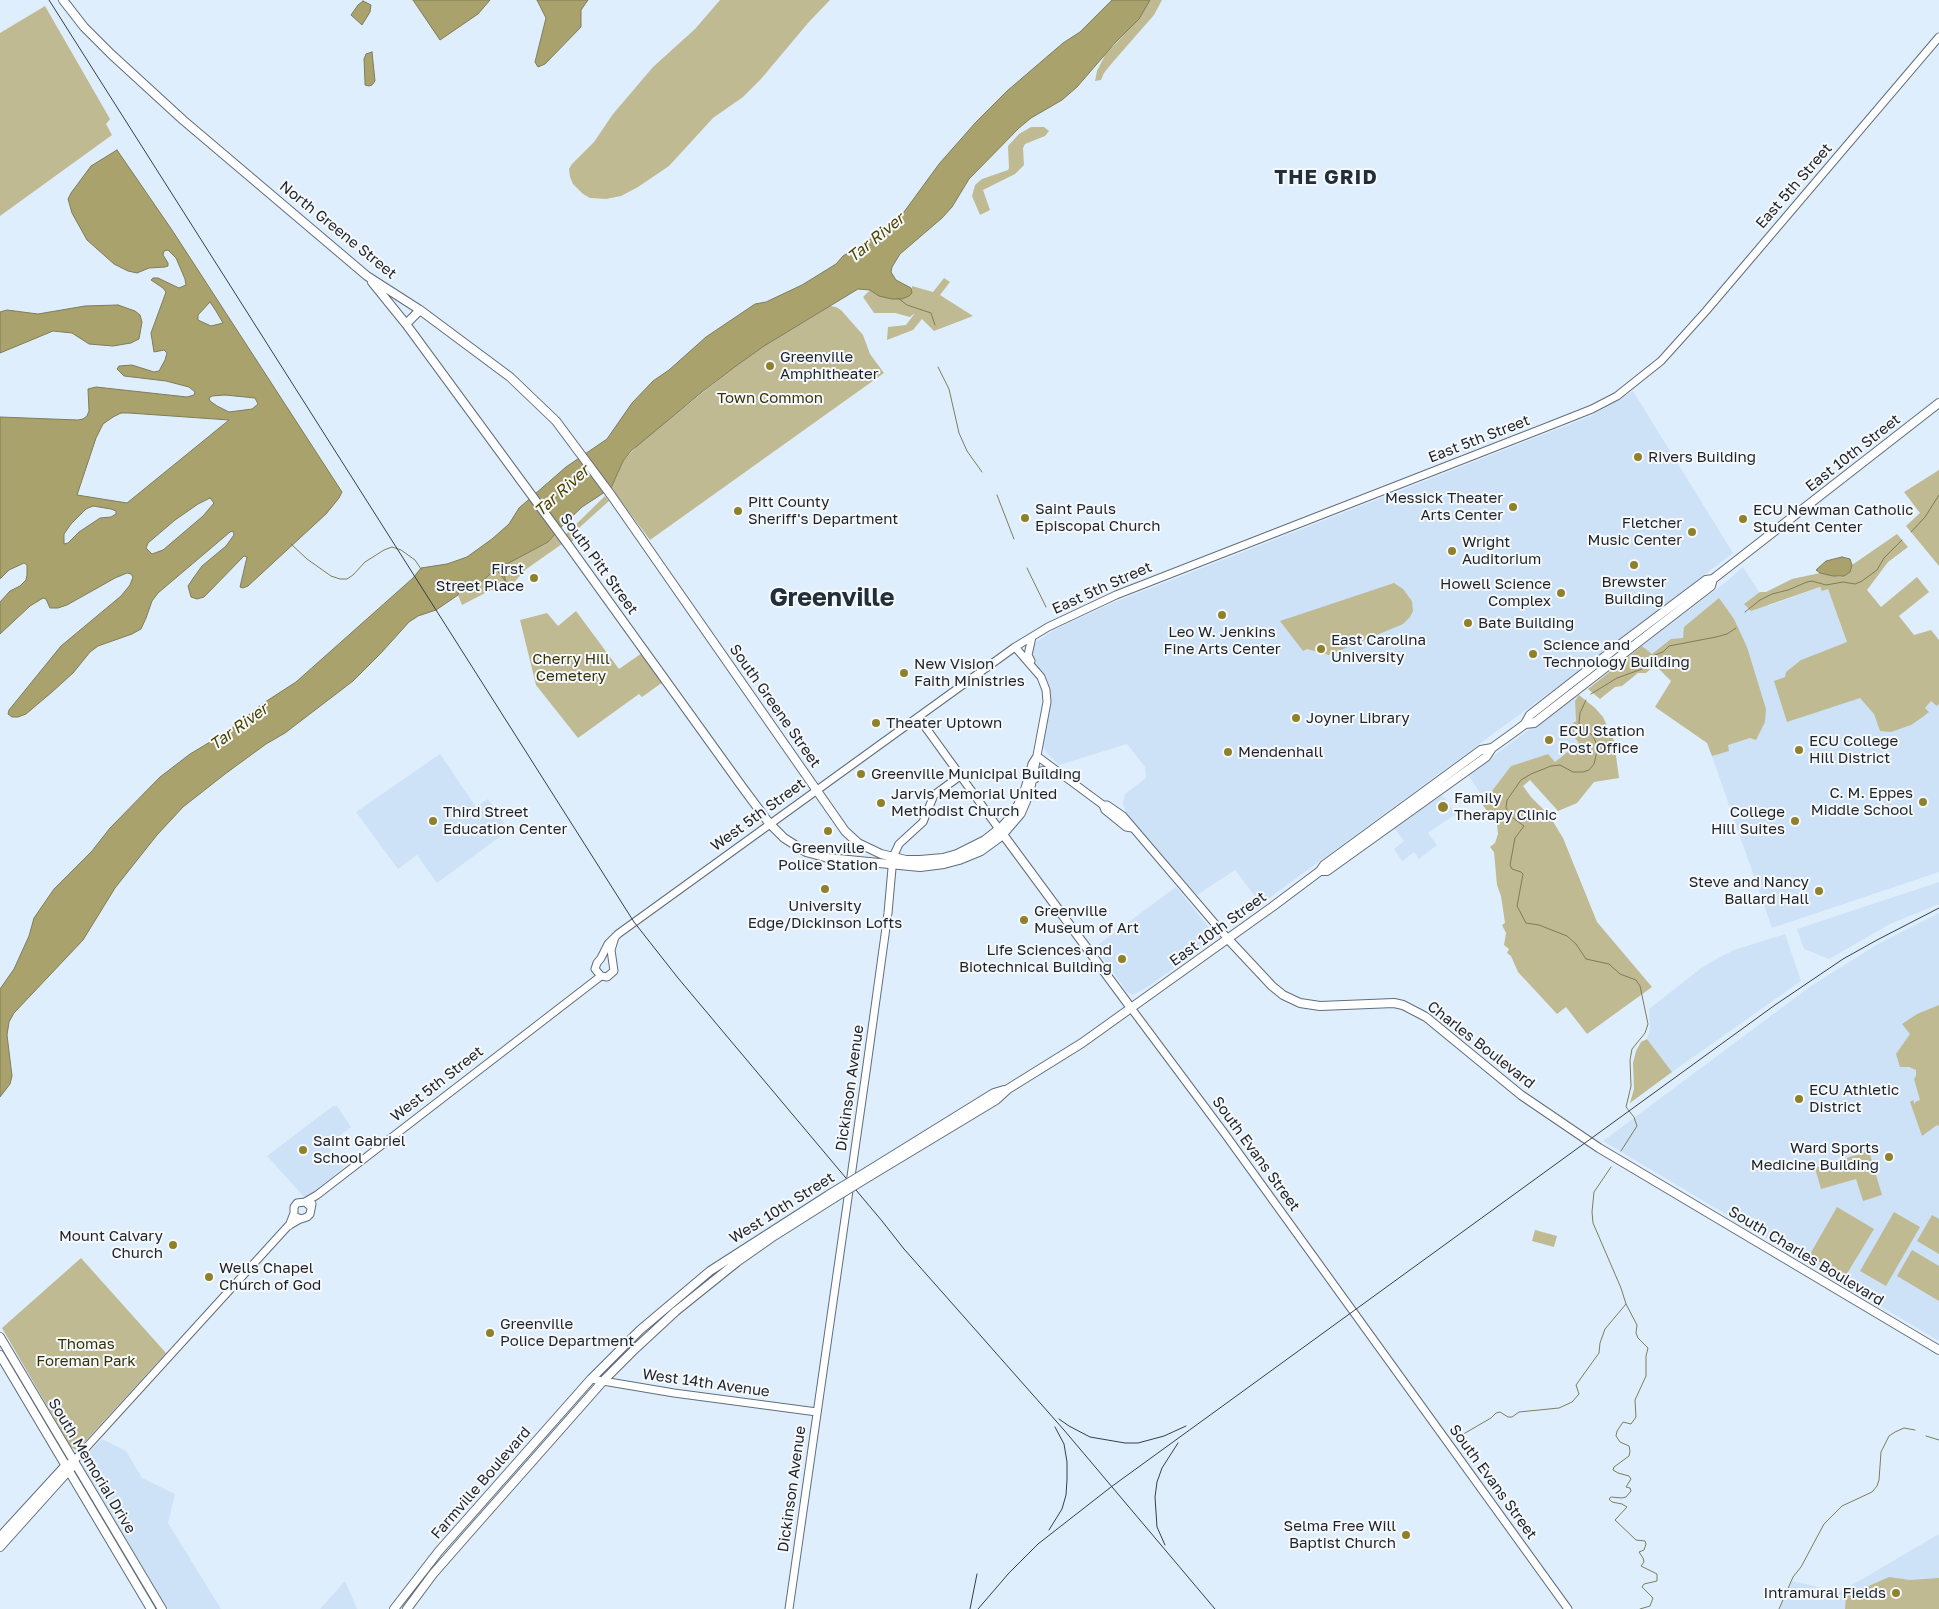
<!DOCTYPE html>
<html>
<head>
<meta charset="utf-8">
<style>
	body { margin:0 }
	canvas { display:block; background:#dfeefd }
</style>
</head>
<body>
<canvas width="1939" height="1609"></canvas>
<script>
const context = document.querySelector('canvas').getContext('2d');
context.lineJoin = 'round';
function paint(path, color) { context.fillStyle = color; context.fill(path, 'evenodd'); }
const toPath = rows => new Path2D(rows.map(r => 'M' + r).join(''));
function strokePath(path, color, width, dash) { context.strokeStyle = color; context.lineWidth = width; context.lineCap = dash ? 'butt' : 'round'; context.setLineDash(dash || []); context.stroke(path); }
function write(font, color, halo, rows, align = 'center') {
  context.font = font + ' "Golos Text",sans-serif'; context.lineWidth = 4; context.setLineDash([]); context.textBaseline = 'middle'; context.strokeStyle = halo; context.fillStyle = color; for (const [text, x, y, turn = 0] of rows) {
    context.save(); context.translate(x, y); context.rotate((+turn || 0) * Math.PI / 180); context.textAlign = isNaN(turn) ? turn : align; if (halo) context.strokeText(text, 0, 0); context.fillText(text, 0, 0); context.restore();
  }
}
paint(toPath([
	[1633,391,1733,553,1598,657,1261,904,1235,870,1197,895,1127,815,1123,804,1125,794,1146,778,1145,767,1127,744,1059,765,1048,754,1043,747,1043,734,1051,697,1043,674,1036,665,1031,654,1036,642,1054,630,1110,604,1591,416],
	[1743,567,1768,606,1821,587,1828,589,1847,642,1939,661,1939,872,1772,928,1679,662,1667,670,1642,646,1727,581],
	[1579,695,1575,701,1579,743,1555,763,1548,754,1511,766,1485,800,1468,775,1574,696],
	[440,754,476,807,488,799,509,830,437,883,417,855,398,869,356,812],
	[1441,796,1444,797,1456,814,1428,833,1437,845,1419,859,1414,852,1402,861,1394,849,1404,841,1394,828],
	[1939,882,1939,904,1890,924,1829,959,1804,949,1797,929],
	[1176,887,1214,934,1214,939,1149,986,1133,995,1127,992,1095,947],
	[1939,913,1939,1341,1603,1141,1811,986,1878,944],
	[1785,934,1801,981,1672,1072,1647,1039,1650,1028,1649,1009,1700,969,1718,958,1734,950],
	[333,1106,337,1106,351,1127,327,1145,343,1168,306,1199,267,1156],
	[102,1439,126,1451,142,1478,175,1494,168,1523,221,1609,168,1609,82,1465,83,1458],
	[1939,1534,1939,1609,1779,1609,1792,1581,1840,1592],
	[345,1581,357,1609,320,1609]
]), '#cde2f7');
paint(toPath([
	[720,0,830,0,808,23,761,79,743,97,713,118,669,166,638,187,621,196,606,199,590,198,583,194,573,184,570,177,569,169,572,164,594,142,613,114,653,67,695,29],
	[1150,0,1162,0,1154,15,1112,63,1104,73,1101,80,1095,81,1097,71,1105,55,1139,19],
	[45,6,110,119,106,124,112,135,0,216,0,33],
	[1031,127,1044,127,1049,131,1045,136,1025,144,1023,148,1024,165,1015,174,983,190,990,210,980,215,972,196,975,185,982,179,1008,170,1009,168,1008,146,1019,134],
	[944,278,950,282,940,295,973,316,934,331,922,319,913,330,887,340,888,327,906,325,915,313,910,317,895,313,874,313,863,297,870,290,880,296,912,293,912,286,933,292],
	[830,306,836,307,841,310,863,335,870,354,884,373,650,540,611,488,623,461,642,441,736,366,764,346],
	[1939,470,1939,566,1906,526,1920,513,1904,492],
	[605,496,609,501,580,527,572,542,568,540,565,535],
	[555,534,562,544,525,570,511,586,503,591,491,590,462,605,458,595,460,586,467,584,480,583,496,569,503,572,503,567,505,565,548,542],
	[1897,534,1908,547,1888,562,1867,590,1881,607,1917,577,1929,592,1899,616,1914,635,1931,630,1939,640,1939,704,1937,706,1931,701,1925,708,1929,712,1924,716,1911,725,1891,732,1880,731,1874,714,1860,698,1787,722,1774,681,1785,677,1786,672,1801,660,1847,642,1828,589,1822,591,1820,587,1751,611,1744,604,1760,592,1766,592,1792,579,1820,573,1840,577,1850,572,1852,565],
	[1394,583,1403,589,1412,601,1413,611,1410,617,1403,624,1329,655,1307,649,1303,651,1280,621],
	[1719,598,1734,619,1747,647,1766,709,1765,722,1756,740,1750,738,1728,745,1729,751,1712,756,1707,743,1655,707,1671,681,1655,665,1646,673,1638,673,1622,686,1615,687,1600,699,1588,689,1642,646,1652,654,1671,639,1683,638,1684,627],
	[576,611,619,669,642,653,663,682,642,697,639,694,578,738,536,685,520,620,547,613,558,626],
	[1579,695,1595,708,1603,717,1614,741,1619,778,1594,782,1577,803,1558,811,1530,780,1523,786,1531,797,1549,815,1563,838,1597,922,1652,987,1587,1034,1566,1007,1557,1014,1518,972,1511,956,1507,953,1509,949,1504,945,1506,933,1502,925,1505,923,1501,896,1497,885,1494,852,1490,847,1495,843,1498,834,1497,824,1482,804,1511,766,1548,754,1555,762,1579,743,1567,728,1576,721,1575,701],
	[1939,1005,1939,1126,1937,1125,1922,1136,1910,1102,1913,1100,1915,1105,1915,1102,1920,1100,1914,1079,1916,1076,1916,1070,1909,1067,1900,1067,1896,1054,1910,1034,1902,1024,1917,1014],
	[1647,1039,1672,1072,1630,1103,1634,1089,1633,1063,1636,1051,1641,1042],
	[1869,1151,1882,1195,1863,1201,1856,1179,1821,1189,1815,1168],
	[1837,1207,1874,1229,1845,1277,1809,1256],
	[1894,1212,1920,1227,1886,1286,1860,1271],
	[1932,1215,1939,1219,1939,1254,1917,1241],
	[1535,1230,1557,1236,1554,1247,1532,1241],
	[1912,1250,1939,1266,1939,1301,1897,1276],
	[81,1258,166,1353,80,1447,75,1450,71,1447,2,1328],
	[1889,1577,1910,1580,1939,1578,1939,1609,1845,1609,1846,1596]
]), '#c0ba93');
const water = toPath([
	[413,0,490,0,478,14,440,40,413,0],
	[537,0,588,0,581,10,581,27,545,64,538,67,535,62,546,18,537,0],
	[1112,0,1150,0,1139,19,1115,43,1077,87,1062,100,1031,118,1019,128,969,179,952,207,942,218,900,254,892,267,891,272,896,280,911,288,912,293,909,296,902,299,892,299,879,296,870,290,858,289,764,346,736,366,702,392,631,451,623,461,611,488,582,507,562,526,548,542,505,565,503,570,506,582,496,569,480,583,467,584,460,586,458,595,436,610,418,616,409,622,381,653,353,681,285,733,266,744,225,774,183,807,157,835,115,888,83,940,14,1013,9,1022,7,1035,12,1076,10,1084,0,1097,0,989,14,969,29,936,34,918,54,889,92,851,110,828,160,777,190,754,230,730,262,704,296,682,413,578,421,568,447,564,467,557,492,539,509,524,519,508,566,467,607,439,632,403,653,381,669,370,706,337,755,304,766,302,802,285,836,264,843,256,888,228,904,212,939,164,976,122,1007,91,1063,43,1080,32,1112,0],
	[363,1,371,5,370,12,362,25,351,15,358,5,363,1],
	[372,52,375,81,372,85,369,86,365,85,365,82,364,59,366,54,372,52],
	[117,150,172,230,342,492,339,498,326,514,248,586,243,588,240,587,247,557,244,556,204,597,197,599,191,597,188,586,194,577,202,566,226,546,234,535,233,531,230,532,158,593,152,601,146,618,141,629,132,634,98,646,90,652,73,673,52,692,26,714,18,717,12,717,8,714,9,710,61,646,121,596,130,585,133,577,131,574,127,573,115,578,67,605,58,608,50,608,46,599,43,598,30,606,0,634,0,602,10,591,20,586,26,580,27,575,27,565,24,563,9,570,0,579,0,417,78,420,83,419,87,416,89,411,88,389,96,387,187,397,194,395,195,392,189,387,166,381,124,376,117,369,119,366,132,365,154,372,159,371,165,360,167,353,164,350,154,352,151,333,166,292,163,288,151,280,153,278,158,278,179,288,186,285,185,279,176,258,168,250,164,251,163,255,168,263,168,266,165,267,149,268,137,273,128,271,114,264,87,240,72,213,68,199,71,193,91,166,117,150],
	[210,302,216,311,223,323,211,326,198,320,198,315,210,302],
	[225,395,255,398,258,404,252,409,229,412,217,406,210,401,209,398,212,396,225,395],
	[121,413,129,413,229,420,127,503,77,495,96,438,103,424,113,417,121,413],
	[210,498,214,503,203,516,163,550,152,554,146,548,148,543,175,520,198,504,210,498],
	[93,506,111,509,116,511,116,514,111,517,100,518,79,532,68,543,64,544,64,534,71,524,86,509,93,506],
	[118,305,135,311,140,315,142,322,139,339,131,343,113,346,89,344,72,333,53,331,0,353,0,312,7,310,38,314,85,306,118,305],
	[1842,557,1850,559,1852,565,1850,572,1844,576,1833,576,1820,573,1816,570,1826,561,1842,557]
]);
paint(water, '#a9a26d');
strokePath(water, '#7f7c59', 1);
strokePath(toPath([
	[898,298,907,305,931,313,935,325],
	[938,367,949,389,959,433,967,451,982,472],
	[997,495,1014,539],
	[1911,532,1925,517,1939,495],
	[291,544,307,559,331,576,340,579,347,579,353,575,365,562,384,550,392,547,401,550,415,560,421,569],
	[1027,568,1046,607],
	[1745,612,1760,600,1772,594,1788,590,1807,582,1812,581,1826,585,1843,582,1855,584,1862,581,1877,570,1884,558,1902,540],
	[1591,694,1617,678,1642,669,1650,657,1663,652,1669,646,1716,637,1727,634,1736,628],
	[1586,700,1580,713,1579,724,1593,736,1598,747,1594,764,1589,770,1583,772,1573,772,1560,765,1551,766,1531,774,1521,780,1507,800,1506,807,1509,815,1524,826,1515,838,1510,865,1512,869,1521,872,1523,874,1517,906,1526,923,1539,925,1567,936,1576,944,1586,959,1609,964,1620,974,1636,980,1640,986,1648,1024,1645,1033,1632,1049,1630,1060,1631,1086,1626,1107,1634,1117,1637,1126,1621,1151],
	[1611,1167,1594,1192,1592,1212,1593,1223,1621,1288,1626,1304,1637,1325,1636,1333,1638,1338,1648,1348,1646,1356,1646,1376,1635,1400,1636,1417,1631,1424,1623,1422,1617,1431,1616,1436,1620,1442,1629,1446,1630,1451,1629,1456,1614,1467,1613,1470,1618,1473,1629,1476,1631,1479,1626,1487,1630,1488,1631,1491,1626,1497,1622,1498,1611,1497,1609,1499,1612,1502,1622,1504,1627,1507,1615,1520,1636,1540,1645,1541,1646,1544,1644,1550,1639,1552,1643,1558,1644,1562,1641,1566,1657,1574,1657,1581,1644,1584,1642,1587,1653,1598,1650,1606,1640,1609],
	[1460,1436,1491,1418,1496,1413,1500,1412,1508,1417,1512,1417,1519,1412,1559,1408,1572,1402,1579,1394,1576,1385,1599,1353,1600,1343,1605,1329,1626,1304],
	[1926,1436,1939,1440],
	[1779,1609,1793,1577,1801,1567,1824,1524,1842,1506,1872,1492,1877,1486,1879,1480,1881,1452,1889,1436,1895,1432,1904,1428,1915,1430]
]), '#7f7c59', 1);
const secondary = toPath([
	[1031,661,1028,655,1032,637],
	[918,717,999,829,1010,817,1018,804,1025,788,1032,764,1037,756],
	[1037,756,1103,805,1107,805,1123,816,1228,939],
	[1035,779,1041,771,1048,770,1055,771],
	[1103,805,1105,810,1126,827,1132,828],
	[1003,835,1021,814,1030,793,1047,702,1046,690,1041,677,1015,647],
	[615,937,611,950,614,971,607,977,601,976,595,969,597,963,601,958,608,944,618,934,1015,647,1048,627,1116,595,1544,428,1592,409,1617,396,1661,361,1706,311,1939,37],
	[1131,1008,1225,1134,1568,1609],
	[305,1202,317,1195,601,976],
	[296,1217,301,1219,307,1217,310,1214,312,1204],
	[289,1226,294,1213,294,1207,297,1203,305,1202,311,1207],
	[591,1379,674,1393,817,1412],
	[73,1462,288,1226,300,1219],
	[789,1609,867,1065,888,913,893,857,899,844,923,822,934,795,960,776]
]);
const primary = toPath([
	[63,0,84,27,111,54,183,120,367,276,420,310,510,377,556,421,611,495,845,831,858,843,881,854,906,860,920,860,943,858,957,854,985,840,999,829,1131,1008],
	[372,282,406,324,566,542,743,788,769,823,784,838,806,852,828,858,920,867,944,864,959,860,981,851,1003,835],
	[406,324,420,310],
	[1525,724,1534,723,1641,640,1711,586,1713,579],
	[1320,871,1327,871,1486,757,1492,748],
	[1228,939,1272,986,1283,995,1300,1003,1320,1006,1394,1003,1403,1005,1426,1017,1521,1095,1599,1148,1939,1350],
	[868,1171,994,1093,1004,1090],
	[870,1176,996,1100,1008,1089,1082,1043,1272,907,1320,871,1324,865,1481,750,1492,748,1517,730,1525,724,1530,715,1621,644,1706,580,1713,579,1939,403],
	[0,1337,162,1609],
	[0,1355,151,1609],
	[0,1537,66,1465,69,1464],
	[0,1547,71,1468],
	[394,1609,439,1551,591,1379,640,1330,710,1271,830,1194],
	[407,1609,433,1574,468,1534,604,1380,636,1348,676,1311,737,1262,774,1236,834,1198]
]);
strokePath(secondary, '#616e7b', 9);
strokePath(primary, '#616e7b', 10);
strokePath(secondary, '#fff', 7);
strokePath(primary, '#fff', 8);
strokePath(toPath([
	[49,0,634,922,678,978,882,1221,904,1249,1064,1430,1215,1609],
	[1059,1419,1069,1426,1090,1437,1125,1443,1138,1443,1164,1436,1186,1426],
	[1049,1530,1062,1509,1066,1495,1067,1480,1067,1462,1064,1444,1055,1427],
	[1165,1545,1157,1527,1155,1497,1157,1482,1162,1468,1178,1443],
	[970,1609,977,1574],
	[978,1609,1009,1573,1038,1544,1111,1487,1775,1005,1843,959,1877,940,1939,908]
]), '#383e45', 1);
const primaryBridge = toPath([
	[830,1194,868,1171],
	[834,1198,870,1176]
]);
strokePath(primaryBridge, '#616e7b', 10, []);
strokePath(primaryBridge, '#fff', 8);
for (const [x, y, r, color] of [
	[770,366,5,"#8e8129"],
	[1638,457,5,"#8e8129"],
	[1513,507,5,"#8e8129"],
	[738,511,5,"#8e8129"],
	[1025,518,5,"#8e8129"],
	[1743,519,5,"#8e8129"],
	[1692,532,5,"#8e8129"],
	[1452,551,5,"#8e8129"],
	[1634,565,5,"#8e8129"],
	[534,578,5,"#8e8129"],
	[1561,593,5,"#8e8129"],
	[1222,615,5,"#8e8129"],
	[1468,623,5,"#8e8129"],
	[1321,649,5,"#8e8129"],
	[1533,654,5,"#8e8129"],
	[904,673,5,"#8e8129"],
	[1296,718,5,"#8e8129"],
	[876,723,5,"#8e8129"],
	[1549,740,5,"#8e8129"],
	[1799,750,5,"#8e8129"],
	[1228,752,5,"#8e8129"],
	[861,774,5,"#8e8129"],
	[1923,802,5,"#8e8129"],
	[881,803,5,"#8e8129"],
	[1443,807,6,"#8e8129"],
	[433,821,5,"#8e8129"],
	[1795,821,5,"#8e8129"],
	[828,831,5,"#8e8129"],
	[825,889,5,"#8e8129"],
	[1819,891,5,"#8e8129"],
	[1024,920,5,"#8e8129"],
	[1122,959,5,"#8e8129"],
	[1799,1099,5,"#8e8129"],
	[303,1150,5,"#8e8129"],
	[1889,1157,5,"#8e8129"],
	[173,1245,5,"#8e8129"],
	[209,1277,5,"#8e8129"],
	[490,1333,5,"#8e8129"],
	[1406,1535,5,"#8e8129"],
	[1896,1593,5,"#8e8129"]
]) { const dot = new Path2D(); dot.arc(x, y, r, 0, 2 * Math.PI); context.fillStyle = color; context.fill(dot); strokePath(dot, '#f6f9fc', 2); }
write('15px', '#1e2329', '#f6f9fc', [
	["East 5th Street",1794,186,-49],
	["North Greene Street",338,230,39],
	["East 5th Street",1479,439,-21],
	["East 10th Street",1853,453,-38],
	["South Pitt Street",599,564,54],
	["East 5th Street",1102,588,-24],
	["South Greene Street",775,706,55],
	["West 5th Street",758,815,-36],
	["East 10th Street",1218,929,-36],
	["Charles Boulevard",1481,1045,38],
	["West 5th Street",437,1084,-38],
	["Dickinson Avenue",850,1088,-82],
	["South Evans Street",1256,1154,54],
	["West 10th Street",782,1208,-32],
	["South Charles Boulevard",1806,1256,31],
	["West 14th Avenue",706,1383,8],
	["South Memorial Drive",92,1466,59],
	["South Evans Street",1493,1482,54],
	["Farmville Boulevard",481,1483,-49],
	["Dickinson Avenue",792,1489,-82]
]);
write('15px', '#1e2329', '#f6f9fc', [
	["Greenville",780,357],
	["Amphitheater",780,374],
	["Rivers Building",1648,457],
	["Messick Theater",1503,498,"right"],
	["Arts Center",1503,515,"right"],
	["Pitt County",748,502],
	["Sheriff's Department",748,519],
	["Saint Pauls",1035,509],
	["Episcopal Church",1035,526],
	["ECU Newman Catholic",1753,510],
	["Student Center",1753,527],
	["Fletcher",1682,523,"right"],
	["Music Center",1682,540,"right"],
	["Wright",1462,542],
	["Auditorium",1462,559],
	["First",524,569,"right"],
	["Street Place",524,586,"right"],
	["Brewster",1634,582,"center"],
	["Building",1634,599,"center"],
	["Howell Science",1551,584,"right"],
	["Complex",1551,601,"right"],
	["Bate Building",1478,623],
	["Leo W. Jenkins",1222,632,"center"],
	["Fine Arts Center",1222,649,"center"],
	["East Carolina",1331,640],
	["University",1331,657],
	["Science and",1543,645],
	["Technology Building",1543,662],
	["New Vision",914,664],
	["Faith Ministries",914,681],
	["Joyner Library",1306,718],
	["Theater Uptown",886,723],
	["ECU Station",1559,731],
	["Post Office",1559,748],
	["ECU College",1809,741],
	["Hill District",1809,758],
	["Mendenhall",1238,752],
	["Greenville Municipal Building",871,774],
	["C. M. Eppes",1913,793,"right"],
	["Middle School",1913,810,"right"],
	["Jarvis Memorial United",891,794],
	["Methodist Church",891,811],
	["Family",1454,798],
	["Therapy Clinic",1454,815],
	["Third Street",443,812],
	["Education Center",443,829],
	["College",1785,812,"right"],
	["Hill Suites",1785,829,"right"],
	["Greenville",828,848,"center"],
	["Police Station",828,865,"center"],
	["Steve and Nancy",1809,882,"right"],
	["Ballard Hall",1809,899,"right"],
	["University",825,906,"center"],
	["Edge/Dickinson Lofts",825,923,"center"],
	["Greenville",1034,911],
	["Museum of Art",1034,928],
	["Life Sciences and",1112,950,"right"],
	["Biotechnical Building",1112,967,"right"],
	["ECU Athletic",1809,1090],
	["District",1809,1107],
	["Saint Gabriel",313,1141],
	["School",313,1158],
	["Ward Sports",1879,1148,"right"],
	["Medicine Building",1879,1165,"right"],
	["Mount Calvary",163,1236,"right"],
	["Church",163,1253,"right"],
	["Wells Chapel",219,1268],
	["Church of God",219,1285],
	["Greenville",500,1324],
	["Police Department",500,1341],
	["Selma Free Will",1396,1526,"right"],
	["Baptist Church",1396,1543,"right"],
	["Intramural Fields",1886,1593,"right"]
], 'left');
write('15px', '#383105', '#f6f9fc', [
	["Town Common",770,398],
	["Cherry Hill",571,659],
	["Cemetery",571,676],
	["Thomas",86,1344],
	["Foreman Park",86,1361]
]);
write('italic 16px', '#4d4400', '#f6f9fc', [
	["Tar River",876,238,-39],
	["Tar River",562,491,-42],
	["Tar River",239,727,-36]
]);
context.letterSpacing = '1px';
write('bold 20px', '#222e39', '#f6f9fc', [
	["THE GRID",1326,178]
]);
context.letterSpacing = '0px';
write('bold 25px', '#222e39', '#f6f9fc', [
	["Greenville",832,598]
]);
</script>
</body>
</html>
